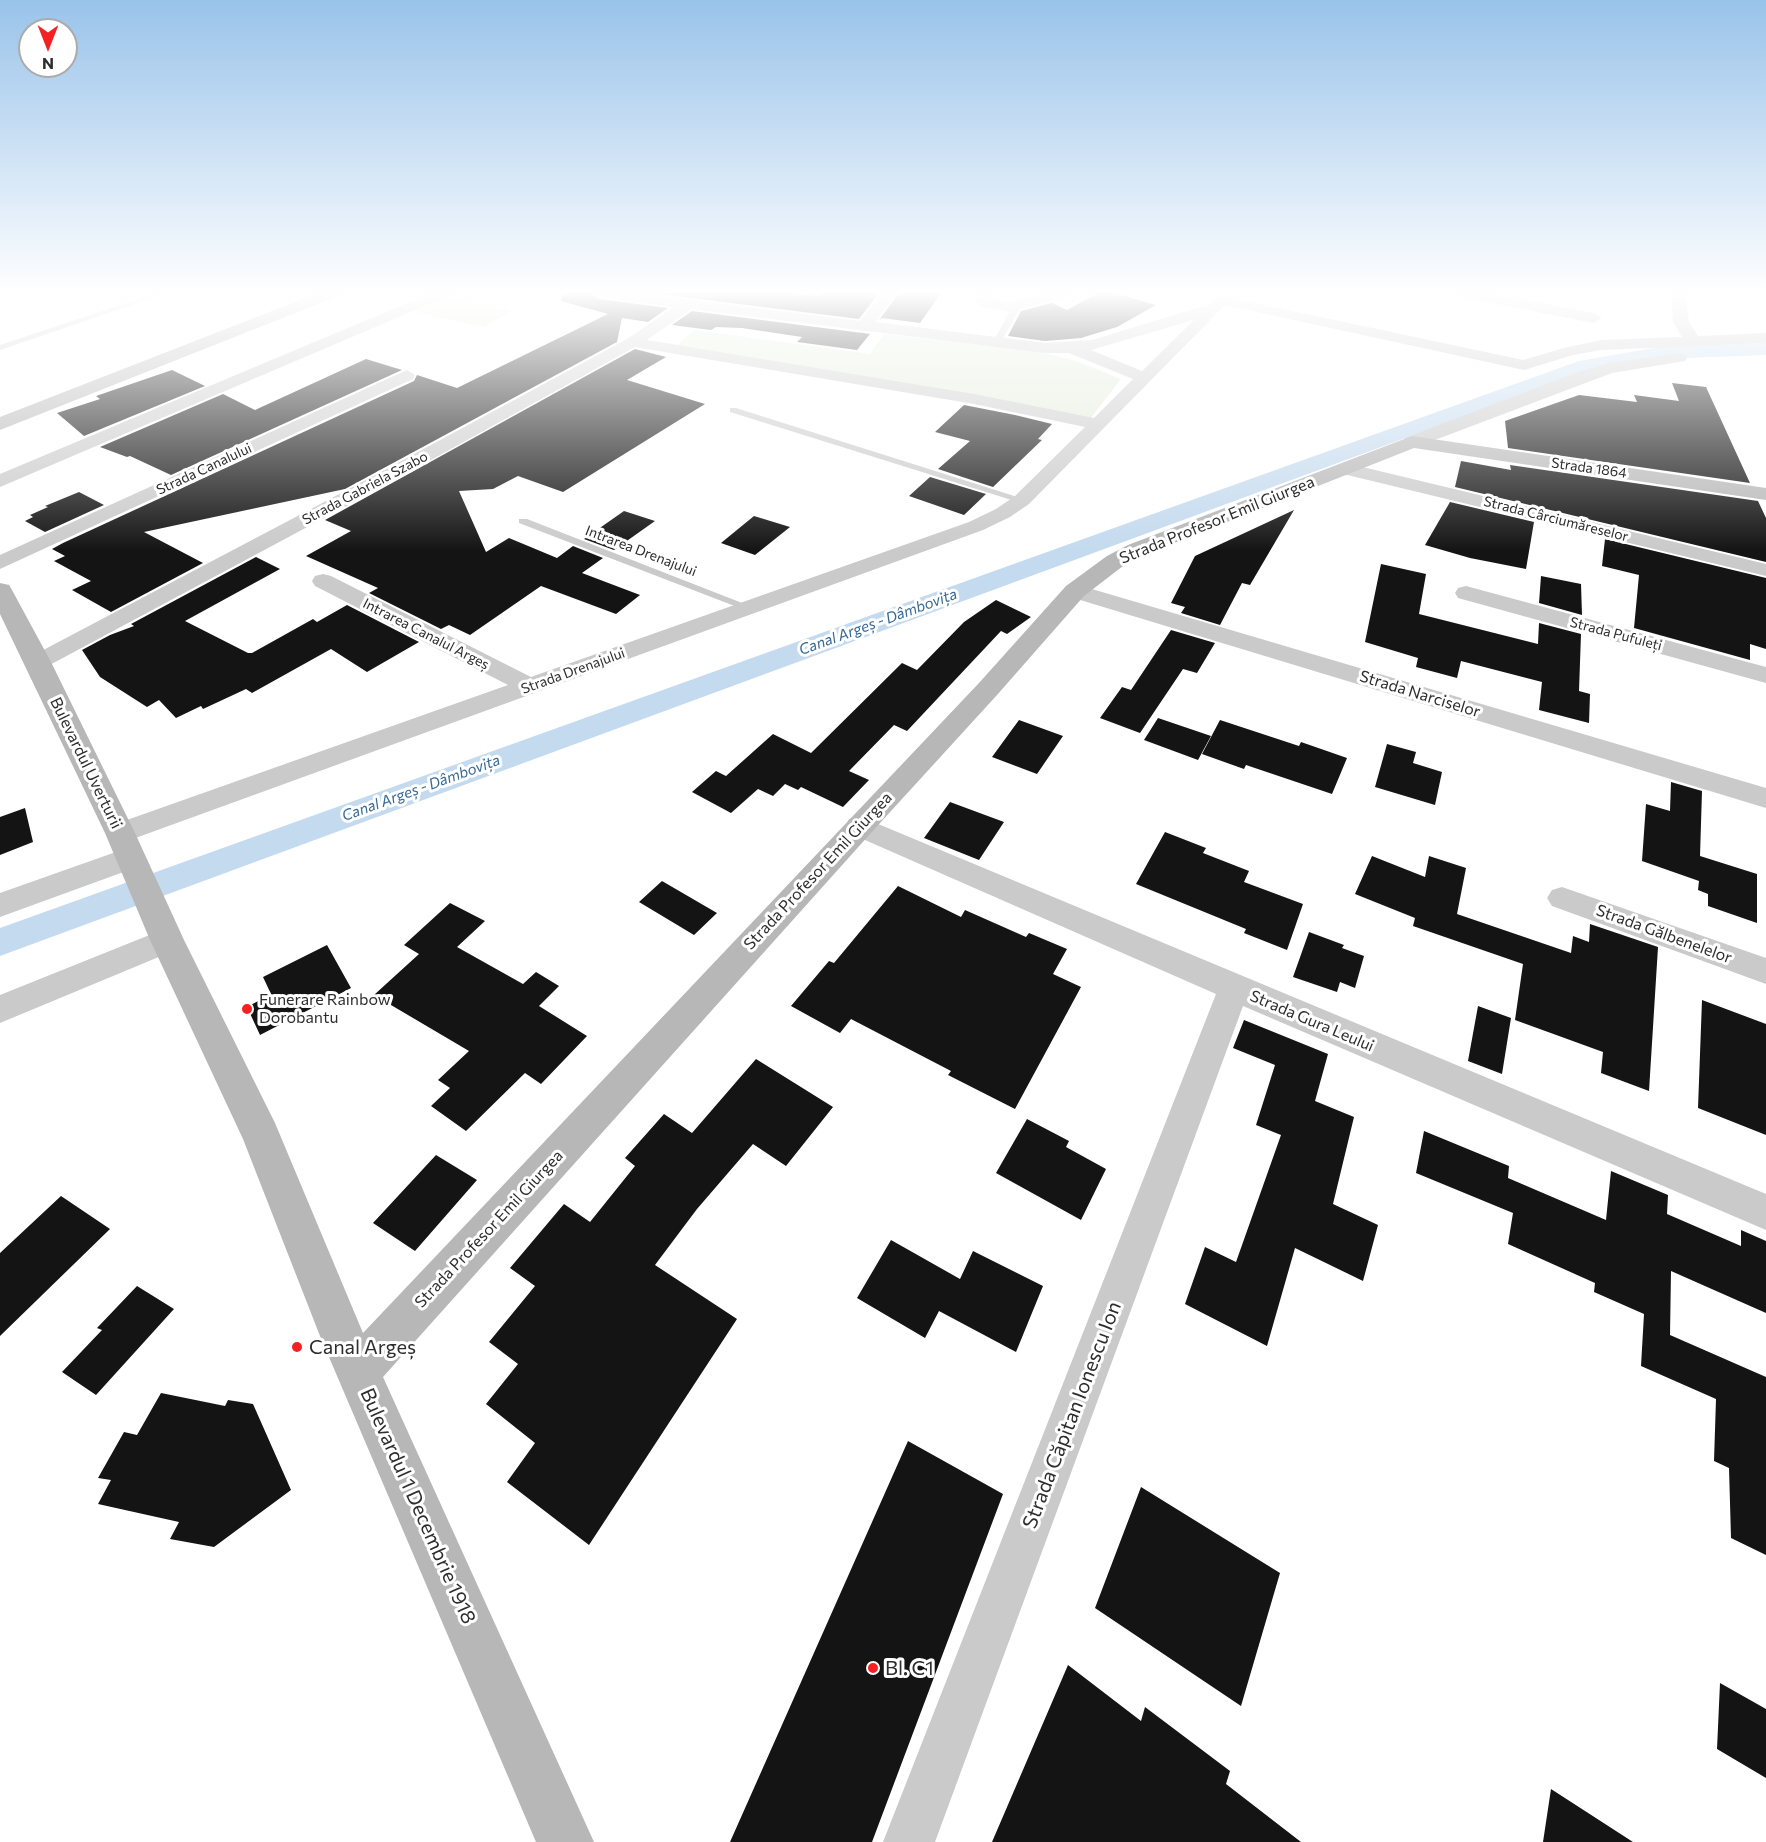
<!DOCTYPE html>
<html>
<head>
<meta charset="utf-8">
<style>
	body { margin:0 }
	#map { position:relative; width:1766px; height:1842px; overflow:hidden; background:#fff; font-family:Commissioner,sans-serif }
	canvas { display:block }
	.north { position:absolute; left:18px; top:18px; width:60px; height:60px; box-sizing:border-box; background:#fff; border:2px solid #ababab; border-radius:50%; rotate:180deg; font-size:16px; font-weight:700; line-height:24px; text-align:center; color:#2d2d2d }
	.north::after { content:''; display:block; margin:auto; width:21px; height:27px; background:#f32121; clip-path:polygon(50% 0,100% 100%,50% 72%,0 100%) }
</style>
</head>
<body>
<div id="map">
<canvas width="1766" height="1842"></canvas>
<div class="north">N</div>
</div>
<script>
const context = document.querySelector('canvas').getContext('2d');
context.lineJoin = 'round';
function paint(path, color) { context.fillStyle = color; context.fill(path, 'evenodd'); }
const toPath = rows => new Path2D(rows.map(r => 'M' + r).join(''));
function strokePath(path, color, width, dash) { context.strokeStyle = color; context.lineWidth = width; context.lineCap = dash ? 'butt' : 'round'; context.setLineDash(dash || []); context.stroke(path); }
function write(font, color, halo, rows, align = 'center') {
  context.font = font + ' Commissioner,sans-serif'; context.lineWidth = 6; context.setLineDash([]); context.textBaseline = 'middle'; context.strokeStyle = halo; context.fillStyle = color; for (const [text, x, y, turn = 0] of rows) {
    context.save(); context.translate(x, y); context.rotate((+turn || 0) * Math.PI / 180); context.textAlign = isNaN(turn) ? turn : align; if (halo) context.strokeText(text, 0, 0); context.fillText(text, 0, 0); context.restore();
  }
}
paint(toPath([
	[444,297,511,311,484,327,415,312],
	[694,330,870,354,884,334,1037,351,1079,362,1121,379,1090,419,669,353]
]), '#e2ecd9');
paint(toPath([
	[1766,343,1766,355,1659,359,1590,370,0,956,0,928,1579,361,1659,347,1766,343]
]), '#c4daee');
paint(toPath([
	[562,293,590,293,599,299,668,308,648,322,622,318,617,342,345,489,144,532,203,563,111,612,72,590,91,581,54,561,65,556,52,549,63,543,414,381,417,375,457,388,608,314,561,301],
	[651,293,792,293,818,296,818,293,879,293,859,319],
	[899,293,941,293,920,323,882,318,879,320],
	[1098,293,1115,293,1156,305,1117,327,1081,338,1045,341,1008,336,1021,311,1052,303,1067,310],
	[692,311,870,334,857,350,797,342,802,337,742,328,716,327,711,330,672,325],
	[635,349,666,357,627,380,705,404,563,492,518,476,493,489,459,491,486,552,509,538,557,558,573,546,603,558,582,573,640,595,616,614,541,586,470,635,449,625,441,629,369,593,378,588,306,556,351,531,325,520],
	[366,359,402,370,171,475,130,456,127,457,100,447,223,394,255,410],
	[172,370,205,386,84,436,57,413,100,399,96,396],
	[1672,383,1706,387,1750,483,1508,448,1505,421,1579,395,1637,402,1634,395,1679,401],
	[964,405,1015,415,1052,424,1038,439,1042,440,993,487,938,469,970,441,935,432],
	[1461,461,1511,470,1510,465,1758,501,1766,518,1766,562,1455,487],
	[930,477,986,494,964,515,909,496],
	[79,492,104,505,45,532,25,521,33,517,30,515,48,507,45,506],
	[1450,502,1534,522,1526,569,1470,558,1425,545],
	[1294,510,1250,585,1242,583,1220,625,1181,613,1185,607,1171,603,1195,556],
	[624,511,655,521,614,550,584,539],
	[754,516,790,527,755,555,721,543],
	[1605,539,1766,578,1766,649,1750,644,1750,660,1634,628,1639,575,1602,566],
	[256,557,280,569,185,621,248,653,252,653,313,619,317,622,347,605,419,642,367,672,331,649,252,693,246,689,203,709,201,706,176,718,159,700,147,707,100,677,82,650,110,635,134,626,131,624],
	[1381,564,1426,574,1419,614,1538,644,1539,623,1581,634,1579,691,1590,694,1589,723,1539,710,1542,682,1461,661,1457,678,1416,667,1418,658,1365,642],
	[1541,576,1581,584,1582,615,1539,603],
	[996,600,1031,617,1007,634,1001,631,907,731,894,725,849,771,869,780,843,807,801,787,798,790,785,784,773,796,758,789,731,813,692,792,716,771,726,776,773,734,811,753,902,663,917,670,964,622],
	[1171,630,1215,643,1197,673,1183,669,1140,733,1100,718,1122,687,1131,690],
	[1158,718,1211,736,1198,760,1144,740],
	[1019,720,1063,736,1037,774,992,757],
	[1220,720,1299,746,1301,742,1347,758,1332,794,1246,765,1244,769,1202,754],
	[1387,744,1416,752,1413,763,1442,772,1435,805,1375,787],
	[1671,782,1702,791,1700,856,1757,874,1757,923,1708,906,1708,894,1698,890,1699,881,1642,861,1646,804,1670,811],
	[950,802,1004,822,979,860,924,838],
	[25,808,33,842,0,855,0,817],
	[1165,832,1206,848,1203,853,1249,871,1244,882,1303,904,1287,950,1244,933,1246,929,1136,884],
	[1372,856,1425,877,1429,856,1466,868,1457,914,1571,953,1573,936,1589,942,1590,924,1658,947,1649,1091,1601,1073,1603,1052,1515,1020,1523,964,1413,926,1415,918,1355,894],
	[662,881,717,913,694,935,639,902],
	[898,886,961,917,965,910,1026,937,1029,933,1067,949,1053,974,1081,987,1015,1109,948,1075,951,1071,851,1019,840,1033,791,1006,829,961,834,963],
	[450,903,485,921,457,947,523,984,536,972,559,986,539,1006,587,1036,541,1084,525,1073,466,1131,431,1106,450,1088,438,1080,469,1051,374,995,419,954,404,945],
	[1309,932,1344,945,1342,948,1364,956,1355,988,1340,982,1337,992,1293,977],
	[327,945,351,988,260,1035,247,1007,271,994,263,977],
	[1702,1000,1766,1024,1766,1135,1698,1108],
	[1478,1006,1511,1018,1502,1074,1468,1061],
	[1244,1020,1328,1054,1315,1101,1354,1117,1333,1204,1378,1225,1363,1281,1295,1248,1267,1346,1185,1304,1205,1247,1236,1262,1281,1135,1256,1125,1275,1065,1233,1048],
	[756,1059,833,1107,786,1166,753,1144,697,1209,655,1265,737,1319,589,1545,507,1482,535,1443,486,1404,518,1364,489,1342,535,1286,510,1268,564,1204,590,1222,635,1166,625,1158,664,1114,692,1133],
	[1027,1119,1069,1141,1066,1147,1106,1169,1081,1220,996,1173],
	[1424,1131,1509,1166,1508,1178,1606,1220,1611,1171,1668,1195,1667,1214,1741,1246,1741,1230,1766,1241,1766,1313,1671,1271,1670,1335,1766,1377,1766,1555,1731,1538,1729,1468,1714,1461,1716,1399,1641,1366,1644,1314,1594,1292,1595,1283,1508,1244,1513,1213,1416,1173],
	[436,1155,477,1180,415,1251,373,1223],
	[61,1196,110,1229,0,1336,0,1253],
	[891,1240,960,1279,973,1251,1043,1286,1016,1352,939,1311,925,1338,857,1298],
	[137,1286,174,1309,96,1395,62,1372,102,1330,97,1328],
	[161,1393,225,1406,228,1400,253,1404,291,1490,214,1547,170,1539,179,1522,98,1504,111,1480,98,1478,124,1432,137,1435],
	[908,1441,1003,1494,872,1842,730,1842],
	[1141,1487,1280,1573,1241,1706,1095,1608],
	[1068,1665,1141,1721,1145,1707,1230,1771,1226,1784,1301,1842,992,1842],
	[1720,1683,1766,1709,1766,1778,1717,1749],
	[1551,1789,1633,1842,1543,1842]
]), '#141414');
paint(toPath([
	[156,293,167,293,0,350,0,345,156,293],
	[1014,304,1021,306,1000,344,994,344,993,342,1014,304],
	[730,408,736,408,1027,500,1018,502,730,412,730,408],
	[519,519,527,519,755,608,753,610,745,610,519,523,519,519]
]), '#cacaca');
paint(toPath([
	[431,293,450,293,448,296,0,487,0,474,431,293],
	[592,293,634,293,860,321,882,293,897,293,875,322,1045,343,1092,340,1210,304,1217,297,1222,296,1523,360,1564,348,1601,340,1682,337,1673,322,1671,293,1685,293,1689,322,1698,336,1766,333,1766,343,1601,350,1573,355,1524,370,1225,305,1029,504,1010,517,983,530,130,840,120,843,110,840,106,833,110,826,508,685,315,586,312,581,315,576,323,574,331,576,531,677,969,522,996,509,1015,496,1085,427,974,404,635,347,395,480,46,667,38,669,30,667,26,662,30,657,381,472,627,339,674,307,599,297,592,293],
	[691,309,1045,353,1069,353,1133,379,1094,418,974,394,647,340,691,309],
	[1195,319,1142,371,1091,350,1180,324,1195,319],
	[976,293,990,293,990,299,1010,302,1047,293,1071,293,1069,296,1010,312,980,306,974,298,976,293],
	[1455,293,1485,293,1594,313,1602,318,1594,323,1462,297,1455,293],
	[1679,353,1685,355,1687,358,1685,361,1612,373,1419,446,1412,448,1405,446,1403,442,1405,438,1578,372,1610,363,1679,353],
	[407,370,415,375,413,379,0,569,0,555,407,370],
	[1346,463,1766,564,1766,576,1339,473,1336,469,1339,465,1346,463],
	[1075,584,1766,788,1766,808,1067,596,1064,591,1067,586,1075,584],
	[1466,586,1766,667,1766,683,1458,598,1455,593,1458,588,1466,586],
	[859,816,1766,1194,1766,1230,1243,1006,935,1842,883,1842,1216,994,849,833,845,826,849,819,859,816],
	[130,847,140,850,144,858,140,866,0,917,0,893,130,847],
	[1562,887,1766,958,1766,984,1552,906,1547,898,1552,890,1562,887],
	[167,928,178,931,182,940,178,949,0,1023,0,995,167,928]
]), '#cacaca');
paint(toPath([
	[318,293,340,293,338,296,0,430,0,417,318,293],
	[1412,436,1766,488,1766,500,1414,448,1144,555,1123,566,1084,596,997,695,870,834,383,1377,594,1842,536,1842,320,1336,243,1139,150,940,105,833,0,614,0,583,9,585,12,590,51,662,135,833,184,940,275,1123,363,1333,979,683,1066,586,1107,556,1128,545,1412,436]
]), '#b7b7b7');
const sky = context.createLinearGradient(0, 0, 0, 551);
sky.addColorStop(0, '#99c3ea');
sky.addColorStop(0.53, '#fff');
sky.addColorStop(1, '#ffffff00');
context.fillStyle = sky;
context.fillRect(0, 0, 1766, 551);
for (const [x, y, r, color] of [
	[247,1009,6,"#f32121"],
	[297,1347,6,"#f32121"],
	[873,1668,6,"#f32121"]
]) { const dot = new Path2D(); dot.arc(x, y, r, 0, 2 * Math.PI); context.fillStyle = color; context.fill(dot); strokePath(dot, '#fff', 2); }
write('14px', '#2d2d2d', '#fff', [
	["Strada 1864",1589,468,8],
	["Strada Canalului",204,469,-25],
	["Strada Gabriela Szabo",365,488,-28],
	["Strada Cârciumăreselor",1556,519,14],
	["Intrarea Drenajului",641,551,21],
	["Intrarea Canalul Argeș",426,634,27],
	["Strada Pufuleți",1616,634,15],
	["Strada Drenajului",573,671,-20]
]);
write('italic 15px', '#356995', '#fff', [
	["Canal Argeș - Dâmbovița",878,622,-20],
	["Canal Argeș - Dâmbovița",421,788,-20]
]);
write('16px', '#2d2d2d', '#fff', [
	["Strada Profesor Emil Giurgea",1217,520,-22],
	["Strada Narciselor",1420,694,17],
	["Bulevardul Uverturii",86,763,64],
	["Strada Profesor Emil Giurgea",818,871,-47],
	["Strada Gălbenelelor",1664,934,20],
	["Strada Gura Leului",1312,1021,23],
	["Strada Profesor Emil Giurgea",489,1229,-47]
]);
write('16px', '#2d2d2d', '#fff', [
	["Funerare Rainbow",259,1000],
	["Dorobantu",259,1018]
], 'left');
write('20px', '#2d2d2d', '#fff', [
	["Canal Argeș",309,1347],
	["Bl. C1",885,1668]
], 'left');
write('20px', '#2d2d2d', '#fff', [
	["Strada Căpitan Ionescu Ion",1072,1415,-69],
	["Bulevardul 1 Decembrie 1918",418,1506,66]
]);
</script>
</body>
</html>
